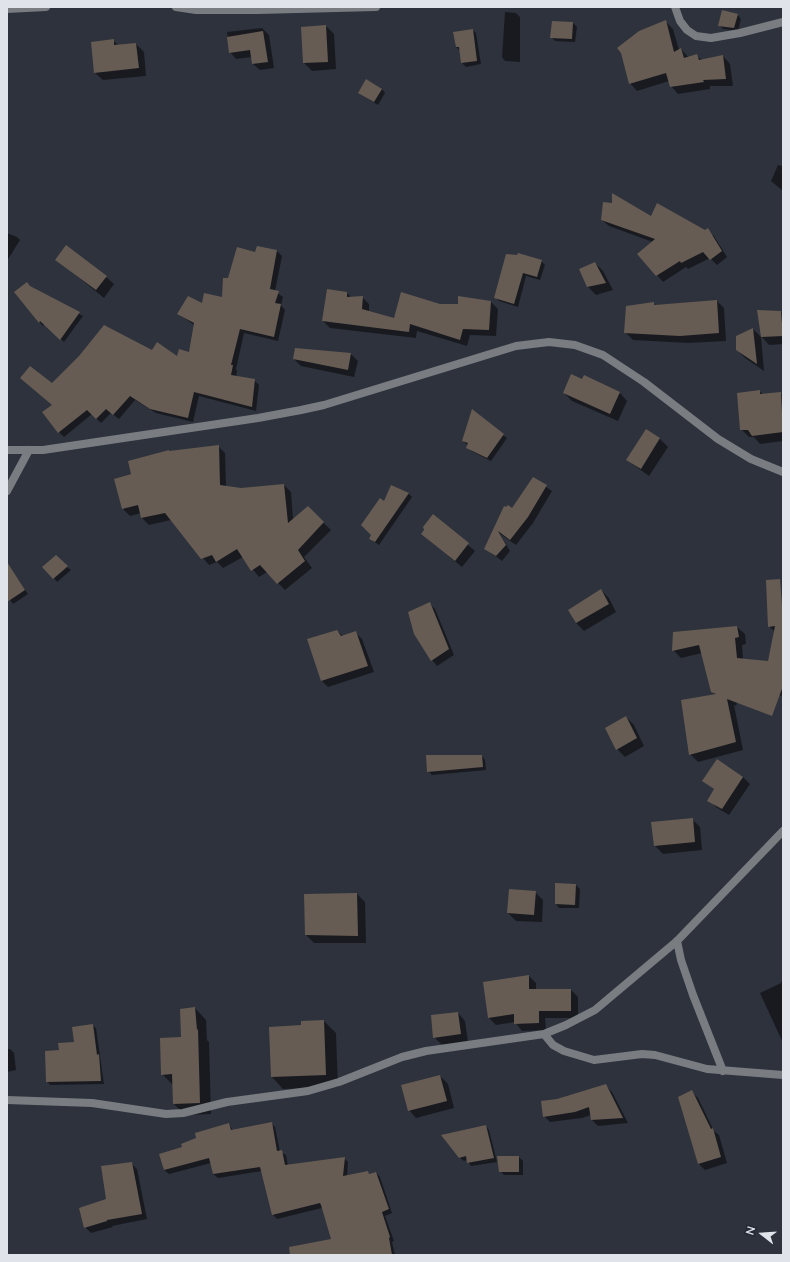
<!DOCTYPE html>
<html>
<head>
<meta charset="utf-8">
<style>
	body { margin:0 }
	#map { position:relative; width:790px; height:1262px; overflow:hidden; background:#2d323c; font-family:Lato,sans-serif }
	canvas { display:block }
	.frame { position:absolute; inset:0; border:8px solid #e0e3ea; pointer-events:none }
	.north { position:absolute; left:742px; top:1214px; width:40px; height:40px; -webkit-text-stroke:3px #232832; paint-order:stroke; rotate:287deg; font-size:11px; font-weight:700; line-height:16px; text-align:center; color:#e0e3ea }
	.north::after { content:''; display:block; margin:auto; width:14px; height:18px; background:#e0e3ea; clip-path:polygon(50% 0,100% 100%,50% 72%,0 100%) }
</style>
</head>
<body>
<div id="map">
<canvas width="790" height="1262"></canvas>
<div class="frame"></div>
<div class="north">N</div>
</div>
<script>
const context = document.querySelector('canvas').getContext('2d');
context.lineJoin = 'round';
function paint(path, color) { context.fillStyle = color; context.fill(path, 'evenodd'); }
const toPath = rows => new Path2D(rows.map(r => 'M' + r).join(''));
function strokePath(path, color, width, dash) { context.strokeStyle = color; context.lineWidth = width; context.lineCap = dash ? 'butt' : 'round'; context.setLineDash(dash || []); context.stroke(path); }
paint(toPath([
	[723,11,738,15,741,19,738,31,723,29,719,25],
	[505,12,516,13,520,17,520,62,505,61,502,57],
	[553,22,573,23,577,27,575,42,555,41,551,37],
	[666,22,673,29,679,50,681,49,689,58,697,56,702,60,723,56,730,64,733,86,710,86,710,89,678,94,671,86,669,81,637,91,630,83],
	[326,26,334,34,336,69,312,71,304,63],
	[262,28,269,35,274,68,260,70,253,64,252,57,236,59,230,52,227,32],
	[473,30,476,33,481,64,466,67,462,63,460,51,456,47],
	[113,40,119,46,136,44,144,52,146,76,103,80,95,73],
	[382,89,385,93,378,105,359,93],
	[778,165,783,166,783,191,771,181],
	[651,217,705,231,707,230,714,236,727,257,717,265,710,258,688,269,686,267,663,282,657,275,653,242,609,226,602,220],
	[7,233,17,237,20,240,7,261],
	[277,251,282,256,275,291,283,297,281,305,285,310,278,341,244,333,236,369,237,371,236,377,254,380,259,385,256,411,199,396,193,422,156,413,135,400,119,419,111,413,101,423,92,414,64,437,59,432,53,406,52,385,152,352,178,357,190,353,194,325,179,314,223,298,229,279,256,254],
	[507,255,541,261,545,265,540,280,526,276,518,307,499,301,496,298],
	[61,263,106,277,114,284,104,298],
	[595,263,603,271,613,290,596,295,588,287],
	[31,287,83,316,64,342,45,324,43,326,39,322],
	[347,293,352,298,362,297,369,304,369,312,395,319,440,305,491,302,498,309,496,336,470,335,467,346,417,331,416,338,330,328,323,321],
	[717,301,724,308,726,341,688,343,633,340,625,332,653,303,655,305],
	[758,311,781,312,783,314,783,344,769,345,762,337],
	[753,329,761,337,764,371,745,358,737,350,737,336],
	[295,349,351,354,358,361,354,377,301,366,294,359],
	[585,377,620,393,627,401,618,421,572,401,564,393,583,380],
	[759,391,763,394,780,393,783,396,783,441,760,444,754,437,749,437,741,429],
	[472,411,507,438,491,461,471,451,467,447,468,445,463,441],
	[646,430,660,439,668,447,649,476,627,460],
	[218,446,225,453,226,487,241,489,284,485,291,492,293,519,308,508,331,530,304,557,312,568,285,590,267,572,259,577,243,557,223,568,217,562,209,565,171,520,149,525,142,518,141,513,130,516,123,509,115,479],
	[533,478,552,491,533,523,516,545,500,534,510,551,502,561,486,549],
	[391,486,409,494,412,497,379,545,370,539],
	[434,516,475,551,462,567,429,540],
	[67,567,71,570,57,582,54,578],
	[12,572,28,594,13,604,7,596,7,575],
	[601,590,609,598,616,612,584,631,576,623,570,610],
	[429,603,435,609,454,655,437,666,432,660],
	[783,604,783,696,741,689,736,706,734,705,743,750,698,762,690,754,716,695,712,692,702,653,681,658,673,650,737,627,745,634,746,644,742,645,743,659,768,662,775,632,769,626,768,605],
	[337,631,343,636,355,632,362,639,374,672,328,687,322,681],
	[626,717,634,725,644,746,625,757,617,749],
	[482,756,485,760,486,770,432,775,428,771],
	[743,777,750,784,729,815,716,807,709,800,715,790,704,781],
	[692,819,700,827,702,850,663,854,655,846,653,823],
	[576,885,580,889,579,908,559,908,556,904],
	[535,892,543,900,542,922,516,921,508,913],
	[357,894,365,902,366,943,314,943,306,935],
	[529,976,536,983,536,990,571,990,578,997,578,1018,545,1018,546,1030,522,1031,515,1022,496,1025,489,1018,484,983],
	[783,980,783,1043,760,993,781,983,781,982],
	[195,1008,206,1020,207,1040,209,1042,211,1114,185,1115,174,1104,173,1085,162,1074,182,1038],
	[458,1013,465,1021,468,1042,442,1045,434,1037],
	[324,1021,336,1033,338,1087,283,1089,272,1077,302,1026],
	[92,1025,96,1028,104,1084,50,1085,47,1081,60,1051,76,1043],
	[7,1049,10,1049,14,1053,16,1070,7,1072],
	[440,1076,448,1084,454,1108,416,1118,409,1110],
	[606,1086,612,1092,628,1123,598,1126,592,1120,591,1115,582,1118,550,1122,544,1116,558,1100],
	[692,1092,698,1098,714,1131,719,1135,727,1163,705,1170,699,1164],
	[271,1123,275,1127,280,1152,286,1155,288,1166,344,1158,348,1162,347,1176,368,1172,370,1175,376,1173,380,1177,392,1213,385,1216,394,1241,392,1242,395,1255,363,1255,322,1208,277,1219,273,1215,262,1171,218,1178,213,1174,211,1163,169,1174,164,1170,161,1155,183,1148,229,1124,233,1131],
	[486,1126,489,1130,497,1162,471,1166,467,1160,464,1161,460,1158,443,1136],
	[498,1157,519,1157,523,1161,523,1175,504,1175,500,1171],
	[131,1163,137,1169,147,1219,112,1226,113,1227,91,1233,85,1227,107,1200]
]), '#0007');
paint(toPath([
	[722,10,738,14,734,28,718,26],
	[666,20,674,52,681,48,684,58,697,54,699,60,723,55,726,79,703,80,704,82,670,87,666,73,629,84,621,53,617,48,639,31],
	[552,21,573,22,572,39,550,38],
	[326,25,328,62,303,63,301,27],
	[473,29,477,61,461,63,459,47,456,47,453,32],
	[263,31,268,62,252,64,250,50,229,53,227,37],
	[114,39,114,45,136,43,139,68,94,73,91,42],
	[366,79,382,89,374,102,358,93],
	[612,193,651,216,657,203,705,230,708,228,722,251,710,260,703,252,681,263,680,261,656,276,637,254,655,239,601,220,603,202,612,203],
	[66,245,107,276,96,290,55,260],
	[257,246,277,250,270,289,279,291,275,303,281,304,274,337,240,329,231,365,233,365,231,375,255,379,252,407,194,392,188,418,150,409,130,396,113,415,106,409,96,419,87,410,58,433,42,412,52,405,20,378,30,366,52,383,79,356,104,325,152,350,157,342,177,356,179,349,189,352,194,323,177,314,188,296,202,303,204,293,222,297,223,278,228,278,237,247,255,252],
	[518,253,542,260,537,277,523,273,514,304,494,298,506,254,517,255],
	[595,262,606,283,587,287,579,269],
	[27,282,30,286,80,312,60,340,40,321,39,323,14,292],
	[327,289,347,292,347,297,363,296,362,309,394,318,401,292,440,304,458,304,458,296,491,301,489,330,463,329,460,340,410,324,409,332,322,321],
	[717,300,719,333,680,336,624,333,626,306,654,302,654,305],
	[757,310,781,311,783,336,761,337],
	[753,328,757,364,736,350,736,336],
	[295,348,351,353,348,370,293,359],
	[571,374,582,379,584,375,620,392,610,414,563,393],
	[760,390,760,394,781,392,783,432,752,436,748,430,740,430,737,393],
	[472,409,504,434,487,458,466,448,468,443,462,441],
	[646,429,660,438,641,469,626,460],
	[219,445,220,485,241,488,284,484,288,523,308,506,324,522,298,550,305,561,277,584,260,565,251,571,237,549,216,562,212,555,201,559,165,513,141,518,138,505,122,509,114,479,131,474,128,461,169,450,169,451],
	[533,477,547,485,528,517,510,540,498,531,506,545,496,556,484,549,504,506,506,507,508,505,512,508],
	[391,485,409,493,375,542,369,539,371,535,361,525,380,498,384,501],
	[433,514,469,543,455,561,421,534,424,530,423,527],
	[56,555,68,566,53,579,42,567],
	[7,562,25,590,7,602],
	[780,579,783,618,783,686,772,716,727,699,736,742,689,755,681,700,716,694,711,692,699,645,672,651,673,632,737,626,739,637,735,638,737,658,768,661,775,626,768,627,766,580],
	[601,589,609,604,576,623,568,610],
	[430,602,449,649,431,661,414,634,408,612],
	[337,630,341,636,356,631,368,666,321,681,307,639],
	[626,716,637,738,616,750,605,728],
	[426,755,482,755,483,767,427,772],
	[717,759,743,777,722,809,707,801,714,789,702,781],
	[693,818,695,842,654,846,651,822],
	[555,883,576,884,575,905,555,904],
	[509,889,536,891,534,915,507,913],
	[357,893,358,936,305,935,304,894],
	[529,975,529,989,571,989,571,1011,539,1011,539,1023,514,1024,514,1014,488,1018,483,982],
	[195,1007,197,1030,198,1029,200,1103,173,1104,172,1074,161,1075,160,1038,181,1037,180,1009],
	[458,1012,461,1034,433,1038,431,1015],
	[324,1020,326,1075,271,1077,269,1027,301,1025,301,1021],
	[93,1024,97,1055,99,1054,101,1081,46,1082,45,1051,59,1050,58,1043,74,1042,72,1027],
	[440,1075,447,1101,408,1111,401,1085],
	[606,1084,623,1118,591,1120,589,1107,575,1112,543,1117,541,1101,557,1099],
	[692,1090,711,1129,713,1128,721,1157,698,1164,678,1097],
	[272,1122,277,1151,282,1150,285,1165,345,1157,343,1176,368,1171,369,1174,376,1172,389,1209,382,1212,390,1237,389,1238,392,1255,290,1255,289,1247,331,1239,321,1205,320,1203,272,1215,260,1167,213,1174,209,1158,164,1170,159,1154,182,1147,181,1144,196,1138,195,1133,229,1123,231,1130],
	[486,1125,494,1158,467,1163,466,1156,459,1158,441,1135],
	[497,1156,519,1156,519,1172,499,1172],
	[132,1162,142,1214,107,1220,107,1221,84,1228,79,1208,106,1199,101,1166]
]), '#675c53');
strokePath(toPath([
	[176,7,196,10,258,10,376,7],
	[675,7,680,21,687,30,696,36,711,38,740,33,783,22],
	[7,9,46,7],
	[7,450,43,450,258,418,301,410,324,405,516,346,549,342,575,345,603,355,644,382,718,439,751,459,783,472],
	[7,491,29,450],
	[677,941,681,960,693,995,723,1071],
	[544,1034,553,1045,564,1051,594,1060,642,1054,655,1055,707,1069,783,1075],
	[7,1100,92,1103,166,1114,183,1113,227,1102,308,1091,339,1082,402,1057,426,1051,544,1034,566,1025,595,1010,677,941,783,831]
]), '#797c81', 8);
</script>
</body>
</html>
